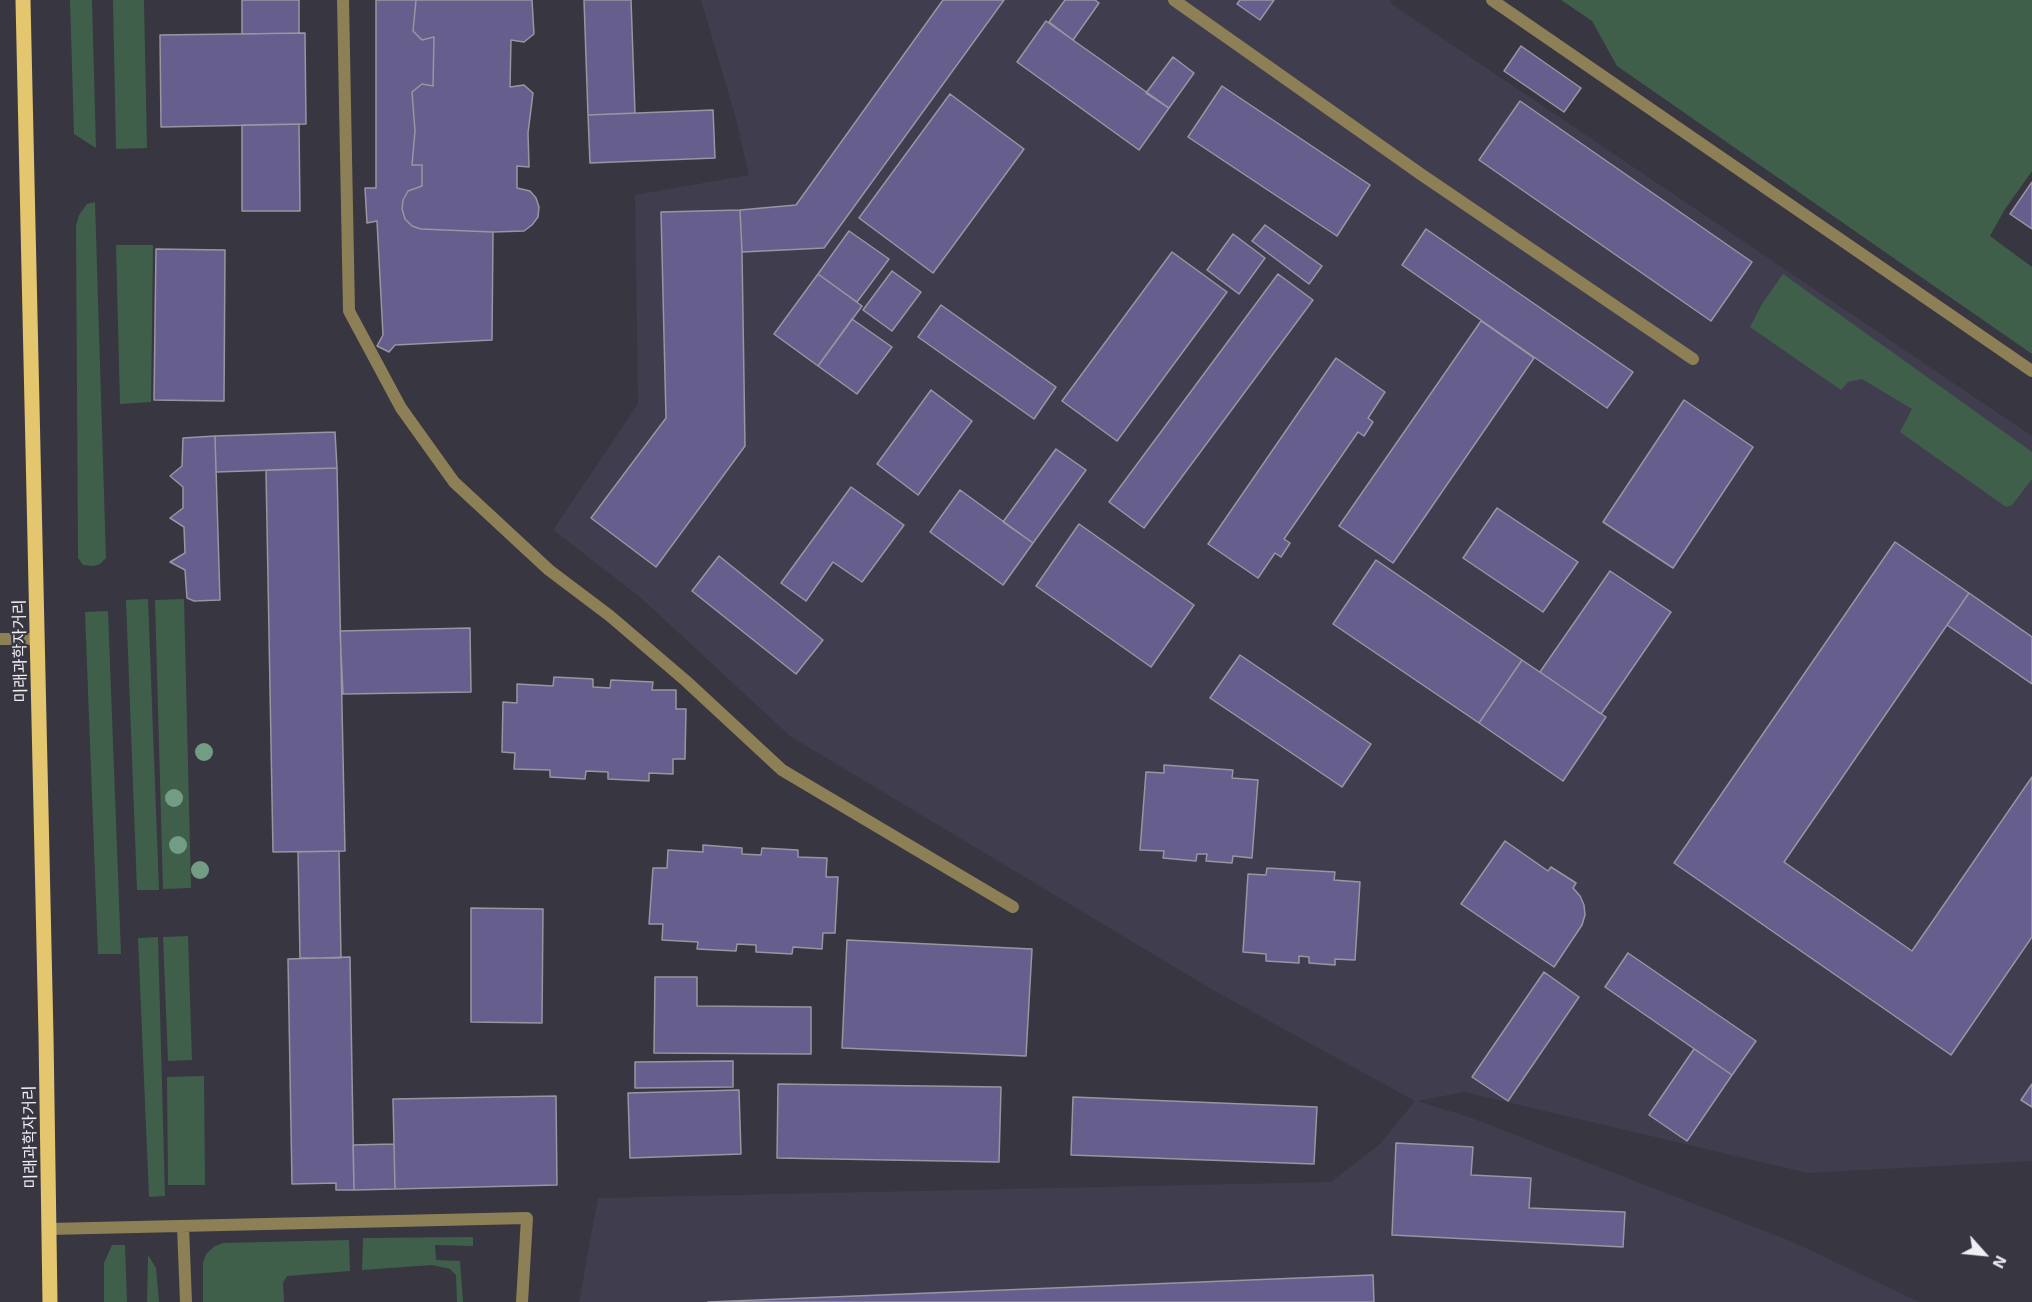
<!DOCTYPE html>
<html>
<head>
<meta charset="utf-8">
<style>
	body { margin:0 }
	#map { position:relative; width:2032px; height:1302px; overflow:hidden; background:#383640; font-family:"Exo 2",sans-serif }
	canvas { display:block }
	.north { position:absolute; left:1954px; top:1224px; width:60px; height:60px; -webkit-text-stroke:4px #383640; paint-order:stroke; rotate:117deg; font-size:16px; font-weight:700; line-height:24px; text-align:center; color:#efeef4 }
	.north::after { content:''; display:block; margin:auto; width:21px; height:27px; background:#efeef4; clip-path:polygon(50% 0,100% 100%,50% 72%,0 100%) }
</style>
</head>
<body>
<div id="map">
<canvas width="2032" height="1302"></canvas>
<div class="north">N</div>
</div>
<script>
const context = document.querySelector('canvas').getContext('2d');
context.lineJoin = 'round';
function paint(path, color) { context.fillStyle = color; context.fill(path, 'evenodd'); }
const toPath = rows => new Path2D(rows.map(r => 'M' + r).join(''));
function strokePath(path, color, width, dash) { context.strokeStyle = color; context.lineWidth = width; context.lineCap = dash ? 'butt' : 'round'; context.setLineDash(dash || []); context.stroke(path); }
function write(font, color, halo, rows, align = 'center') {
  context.font = font + ' "Exo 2","Noto Sans KR",sans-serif'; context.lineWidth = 4.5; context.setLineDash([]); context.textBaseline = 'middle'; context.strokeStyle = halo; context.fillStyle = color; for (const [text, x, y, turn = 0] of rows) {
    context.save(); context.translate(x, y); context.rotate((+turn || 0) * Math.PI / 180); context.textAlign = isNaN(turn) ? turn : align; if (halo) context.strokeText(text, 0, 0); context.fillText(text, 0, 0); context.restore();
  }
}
paint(toPath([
	[701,0,1392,0,1390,3,2032,436,2032,1161,1808,1173,1464,1092,1417,1101,1469,1117,1793,1242,1919,1302,579,1302,598,1198,1331,1182,1379,1145,1415,1101,1213,990,790,736,640,597,553,530,638,404,635,195,749,175,735,115]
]), '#403e4e');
paint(toPath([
	[70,0,92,0,96,148,74,134],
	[113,0,144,0,147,148,116,149],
	[1561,0,2032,0,2032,171,2005,209,1990,236,2032,267,2032,354,1617,66,1592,21],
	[95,202,106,558,100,564,94,566,83,565,78,558,76,226,79,215,87,204],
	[116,245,153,245,151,402,120,404],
	[1783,274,2032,452,2032,479,2012,505,2006,507,1900,432,1912,409,1862,379,1848,382,1841,390,1750,327,1762,304],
	[148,599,159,890,137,890,126,600],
	[184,599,191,888,163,889,155,600],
	[108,611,121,954,98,954,85,612],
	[188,936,192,1060,168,1061,163,937],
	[158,937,165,1196,149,1197,138,938],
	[204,1076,205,1185,168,1185,167,1077],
	[473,1237,473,1246,435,1245,436,1260,460,1261,463,1302,457,1302,456,1275,450,1269,432,1265,362,1270,363,1238],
	[349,1240,350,1271,287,1276,283,1283,284,1302,203,1302,203,1263,206,1254,215,1246,223,1243],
	[112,1245,125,1245,127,1302,104,1302,104,1263],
	[148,1255,156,1268,159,1302,147,1302]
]), '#3f5f4a');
const building = toPath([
	[242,0,299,0,299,33,242,34,242,0],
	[376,0,416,0,413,31,422,40,434,37,433,86,422,84,412,92,415,131,412,165,422,165,422,186,408,191,403,200,402,209,405,219,412,226,421,229,493,232,492,340,395,345,389,352,377,346,383,335,377,221,367,223,365,188,376,188,376,0],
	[416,0,532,0,534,34,524,42,511,40,510,87,524,85,533,93,528,133,529,167,517,166,517,188,530,191,536,198,539,207,538,217,532,225,524,231,493,232,421,229,412,226,405,219,402,209,403,200,408,191,422,186,422,165,412,165,415,131,412,92,422,84,433,86,434,37,422,40,413,31,416,0],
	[584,0,631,0,635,113,588,115,584,0],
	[943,0,1004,0,824,248,742,252,740,210,796,205,943,0],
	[1065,0,1095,0,1099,3,1073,40,1049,22,1065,0],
	[1240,0,1274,0,1260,20,1237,4,1240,0],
	[1046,21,1169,108,1139,150,1017,62,1046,21],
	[305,33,306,124,161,127,160,35,305,33],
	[1521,46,1581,88,1564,112,1504,71,1521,46],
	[1173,57,1194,73,1169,108,1146,93,1173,57],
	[1222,86,1370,185,1337,236,1188,137,1222,86],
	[950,94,1024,149,933,273,859,218,950,94],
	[1520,101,1752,262,1711,321,1479,160,1520,101],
	[713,110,715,158,590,163,588,115,713,110],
	[299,124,300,211,242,211,242,125,299,124],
	[2032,182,2032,229,2010,214,2032,182],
	[740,210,742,252,745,446,656,567,591,518,666,418,661,212,740,210],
	[1265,225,1322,266,1309,284,1252,241,1265,225],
	[1426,229,1633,372,1607,408,1402,265,1426,229],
	[849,231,889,259,857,302,818,274,849,231],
	[1233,234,1265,258,1239,294,1207,270,1233,234],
	[156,249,225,250,224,401,154,400,156,249],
	[1172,252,1227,292,1117,441,1062,401,1172,252],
	[892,271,921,292,892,331,863,310,892,271],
	[818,274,862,306,818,366,774,334,818,274],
	[1278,274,1313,300,1144,528,1109,502,1278,274],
	[941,305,1056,387,1034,419,918,337,941,305],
	[852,319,892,347,857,394,818,366,852,319],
	[1481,321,1534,358,1393,563,1339,526,1481,321],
	[1336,358,1385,392,1368,418,1373,422,1364,436,1358,432,1284,539,1290,543,1281,557,1275,553,1258,578,1208,544,1336,358],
	[931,390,972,421,918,495,877,464,931,390],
	[1684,400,1753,447,1673,568,1603,522,1684,400],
	[335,432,337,468,216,472,215,436,335,432],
	[215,436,220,600,194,601,187,598,185,570,170,562,185,553,184,527,170,518,183,508,183,487,170,476,182,466,183,438,215,436],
	[1056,449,1086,470,1033,543,1003,522,1056,449],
	[337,468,345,851,273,852,266,470,337,468],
	[851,487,904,525,862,582,833,562,806,601,781,583,851,487],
	[960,490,1033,543,1003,585,930,532,960,490],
	[1497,508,1578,562,1543,612,1463,558,1497,508],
	[1079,524,1194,605,1151,667,1036,586,1079,524],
	[1895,542,1969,593,1784,862,1912,951,2032,777,2032,937,1951,1055,1674,863,1895,542],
	[719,556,823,640,796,674,692,591,719,556],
	[1376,560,1522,660,1479,723,1333,624,1376,560],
	[1610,571,1671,612,1601,714,1540,672,1610,571],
	[1969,593,2032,637,2032,684,1947,625,1969,593],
	[470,628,471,692,343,694,340,631,470,628],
	[1240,655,1371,744,1342,787,1210,698,1240,655],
	[1522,660,1606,717,1563,781,1479,723,1522,660],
	[554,677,593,679,593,687,610,688,611,680,653,682,652,690,676,690,676,709,686,709,685,759,673,759,673,774,649,773,649,781,608,779,608,772,586,771,585,779,550,777,550,770,514,769,515,753,502,752,503,702,517,703,517,684,553,686,554,677],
	[1164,765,1233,770,1232,778,1258,780,1252,858,1233,856,1232,863,1206,861,1207,854,1197,854,1196,861,1163,858,1164,851,1140,850,1146,772,1164,773,1164,765],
	[1505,841,1548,871,1551,867,1576,883,1573,888,1580,896,1584,905,1585,915,1582,925,1554,967,1461,904,1505,841],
	[703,845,742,848,742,854,761,855,762,848,798,850,798,857,827,858,826,877,838,877,835,933,823,933,822,949,793,947,792,954,756,952,756,945,737,944,736,951,697,949,698,942,662,940,663,924,649,924,653,868,667,868,668,850,703,852,703,845],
	[339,851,341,958,300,958,298,852,339,851],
	[1267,868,1335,872,1334,880,1360,882,1355,960,1335,959,1335,965,1309,963,1309,957,1299,956,1299,963,1266,961,1266,954,1243,952,1248,874,1266,875,1267,868],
	[471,908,543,909,542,1023,471,1022,471,908],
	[847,940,1032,949,1026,1056,842,1048,847,940],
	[1628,953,1756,1041,1732,1075,1605,987,1628,953],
	[350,957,354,1190,336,1190,336,1183,292,1184,288,959,350,957],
	[1544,972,1579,997,1508,1101,1472,1077,1544,972],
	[655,977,697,977,697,1006,811,1007,811,1054,654,1053,655,977],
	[1694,1049,1732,1075,1687,1141,1649,1115,1694,1049],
	[733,1061,733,1087,635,1088,635,1062,733,1061],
	[778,1084,1001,1087,999,1162,777,1158,778,1084],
	[2032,1084,2032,1107,2021,1100,2032,1084],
	[739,1090,741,1154,630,1158,628,1093,739,1090],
	[556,1096,557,1185,395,1189,393,1099,556,1096],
	[1073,1097,1317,1107,1314,1164,1071,1155,1073,1097],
	[1396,1143,1473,1147,1471,1175,1531,1178,1529,1208,1625,1212,1623,1247,1392,1235,1396,1143],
	[394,1144,395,1189,354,1190,353,1145,394,1144],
	[1373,1275,1374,1302,708,1302,1373,1275]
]);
paint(building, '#665e8c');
strokePath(building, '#9896a2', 1.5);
strokePath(toPath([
	[343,0,349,311,401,408,454,482,549,570,610,616,686,681,782,770,1013,907],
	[1174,0,1422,175,1693,359],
	[1492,0,2032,371],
	[0,639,38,639],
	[183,1226,186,1302],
	[49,1229,527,1218,522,1302]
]), '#8d8057', 12);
strokePath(toPath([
	[23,0,46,1035,50,1302]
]), '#e3c66e', 15);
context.fillStyle = '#729c84';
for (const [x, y] of [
	[204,752],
	[174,798],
	[178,845],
	[200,870]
]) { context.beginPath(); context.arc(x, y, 9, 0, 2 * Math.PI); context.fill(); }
write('16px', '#efeef4', '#383640', [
	["미래과학자거리",20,651,-91],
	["미래과학자거리",30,1137,-91]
]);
</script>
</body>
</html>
